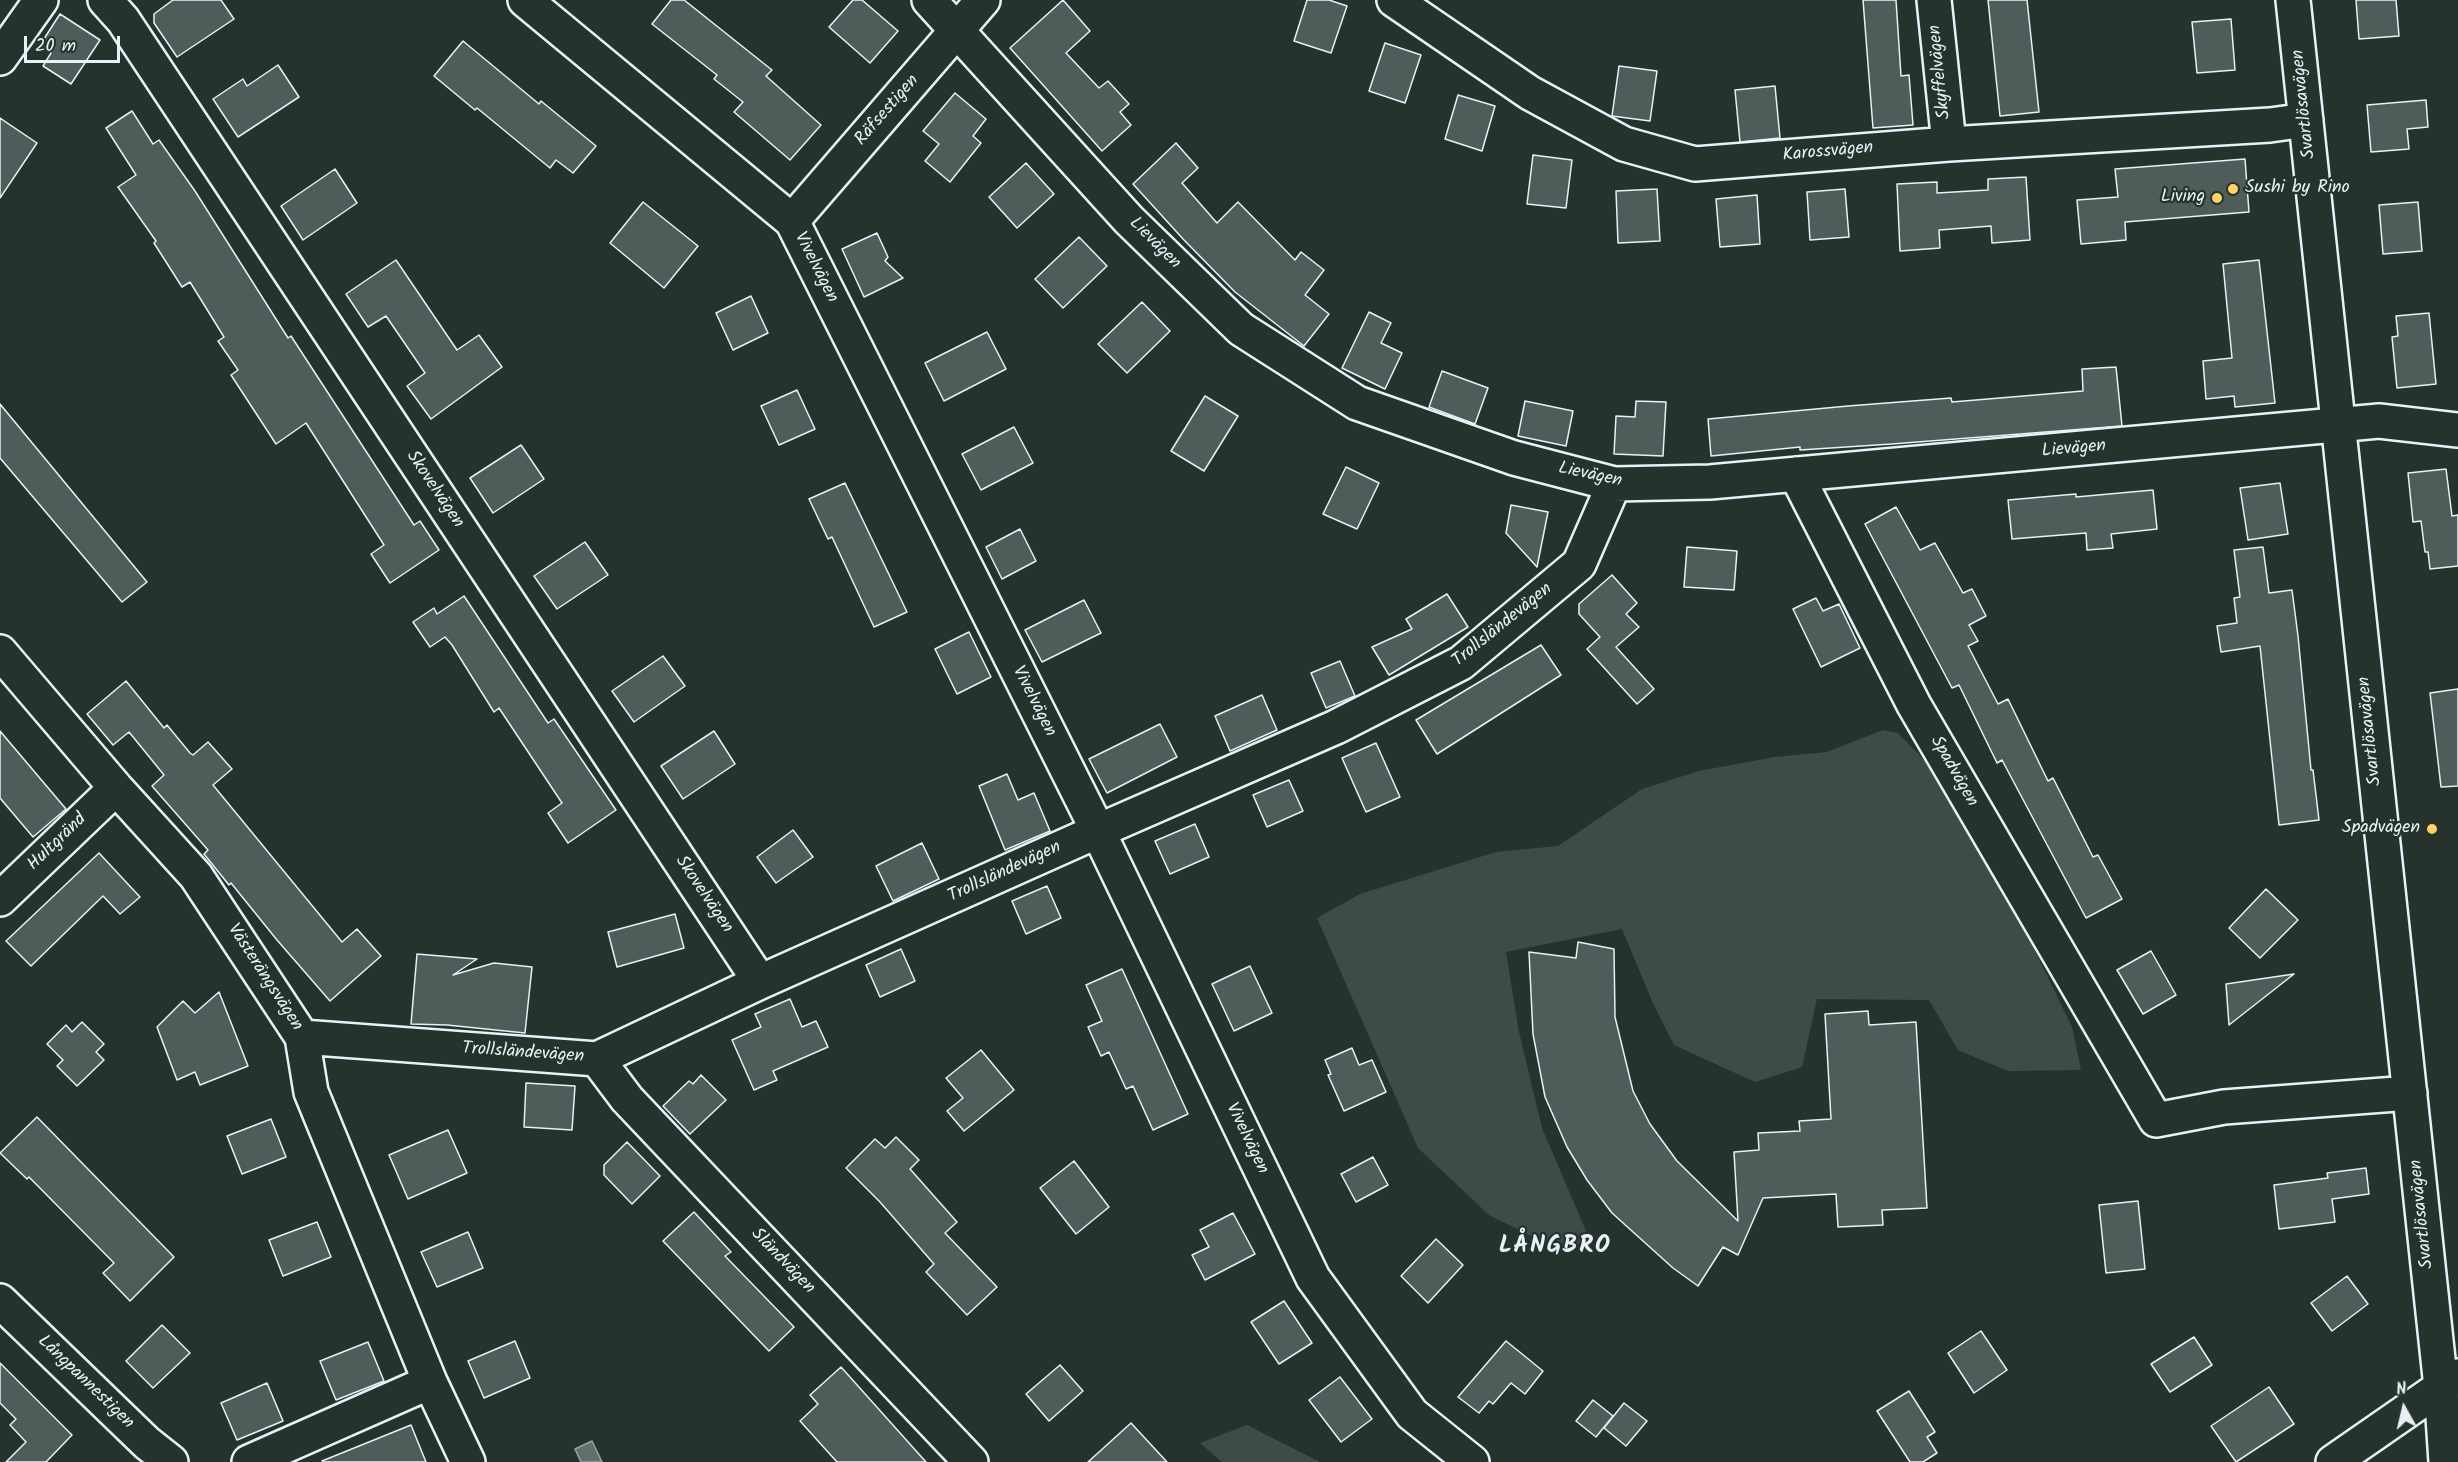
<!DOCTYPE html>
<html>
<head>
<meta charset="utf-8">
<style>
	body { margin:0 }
	#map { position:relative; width:2458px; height:1462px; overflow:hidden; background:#26332d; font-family:Kalam,sans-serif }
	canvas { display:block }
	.north { position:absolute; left:2374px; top:1378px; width:60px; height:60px; -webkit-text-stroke:4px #26332d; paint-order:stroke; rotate:352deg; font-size:16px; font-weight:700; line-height:24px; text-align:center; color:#e8f1f8 }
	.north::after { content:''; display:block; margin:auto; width:21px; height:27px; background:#e8f1f8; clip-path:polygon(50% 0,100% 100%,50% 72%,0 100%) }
	.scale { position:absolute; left:24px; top:36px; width:96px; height:27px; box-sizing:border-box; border:3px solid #e8f1f8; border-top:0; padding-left:8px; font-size:18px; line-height:21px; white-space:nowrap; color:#e8f1f8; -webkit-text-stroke:4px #26332d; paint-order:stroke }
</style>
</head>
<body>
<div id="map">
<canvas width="2458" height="1462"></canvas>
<div class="north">N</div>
<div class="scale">20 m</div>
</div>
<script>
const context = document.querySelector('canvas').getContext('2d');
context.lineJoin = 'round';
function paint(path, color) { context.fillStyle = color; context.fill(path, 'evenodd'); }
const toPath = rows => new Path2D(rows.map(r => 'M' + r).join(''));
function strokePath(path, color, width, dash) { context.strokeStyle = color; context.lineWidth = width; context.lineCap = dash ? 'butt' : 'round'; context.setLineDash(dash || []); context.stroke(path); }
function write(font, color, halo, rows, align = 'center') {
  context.font = font + ' Kalam,sans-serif'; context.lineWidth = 4.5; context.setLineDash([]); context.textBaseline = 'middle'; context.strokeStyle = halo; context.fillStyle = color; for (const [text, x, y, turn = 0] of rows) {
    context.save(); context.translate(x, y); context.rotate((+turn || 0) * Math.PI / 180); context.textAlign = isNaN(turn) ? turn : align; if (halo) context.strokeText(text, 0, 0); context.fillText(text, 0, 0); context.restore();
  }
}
paint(toPath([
	[1883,730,1898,733,1927,763,1978,845,2022,924,2072,1027,2081,1070,2008,1071,1958,1050,1929,1000,1817,999,1802,1067,1755,1082,1674,1045,1652,1001,1622,929,1506,952,1519,1032,1542,1128,1592,1245,1547,1244,1489,1215,1418,1148,1317,918,1360,894,1496,852,1558,846,1642,789,1699,771,1775,757,1827,752],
	[1247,1425,1320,1462,1222,1462,1200,1443]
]), '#3e4b47');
const water = toPath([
	[592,1441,602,1462,581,1462,575,1449,592,1441]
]);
paint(water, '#636f6d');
strokePath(water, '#98a3a5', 1.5);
const building = toPath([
	[173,0,221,0,234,19,177,57,154,23,154,14,173,0],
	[671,0,684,0,772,70,766,76,821,125,790,160,734,112,743,102,714,79,717,75,652,24,671,0],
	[853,0,862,0,898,31,870,63,829,27,853,0],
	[1063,0,1090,31,1066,53,1099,88,1108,81,1129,104,1120,112,1131,125,1102,151,1010,48,1063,0],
	[1307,0,1329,0,1347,6,1331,53,1294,41,1307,0],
	[1863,0,1896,0,1901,76,1909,75,1913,125,1873,128,1863,0],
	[1988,0,2027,0,2039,112,2000,116,1988,0],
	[2356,0,2396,0,2399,36,2359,39,2356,0],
	[60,14,100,40,71,84,43,66,51,53,40,45,60,14],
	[2231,19,2235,70,2197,73,2192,22,2231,19],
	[463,41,539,104,541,101,596,146,573,173,556,160,550,168,477,108,475,110,434,76,463,41],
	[1385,43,1421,55,1405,103,1369,91,1385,43],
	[278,65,299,97,238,137,213,99,243,79,247,86,278,65],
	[1619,66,1657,71,1650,121,1612,116,1619,66],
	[1775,86,1780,138,1740,142,1735,90,1775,86],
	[955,93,986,119,973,136,981,143,950,182,925,161,939,144,923,131,955,93],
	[1458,95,1495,106,1482,151,1445,139,1458,95],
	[2426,100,2428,127,2407,129,2409,149,2371,152,2367,105,2426,100],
	[132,111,153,144,159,140,195,191,288,338,291,336,414,525,420,521,439,550,390,583,371,554,384,545,306,423,276,444,231,375,238,370,218,341,224,337,190,282,182,287,154,243,156,241,118,187,136,175,106,128,132,111],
	[0,118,37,143,0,198,0,118],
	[1176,143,1198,168,1182,183,1217,223,1238,202,1295,260,1301,252,1324,270,1305,295,1329,314,1304,346,1235,292,1184,240,1133,184,1176,143],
	[1533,155,1572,160,1566,208,1527,204,1533,155],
	[2245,159,2249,212,2125,222,2126,240,2081,244,2077,200,2118,197,2115,169,2245,159],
	[1026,163,1054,194,1017,228,989,197,1026,163],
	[335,169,357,203,303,240,281,206,335,169],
	[2026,177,2030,240,1992,243,1991,226,1939,230,1940,248,1900,251,1897,184,1937,182,1937,193,1988,190,1988,179,2026,177],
	[1657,189,1660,241,1618,243,1616,191,1657,189],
	[1845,189,1849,237,1810,240,1807,192,1845,189],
	[1757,195,1760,244,1720,247,1716,199,1757,195],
	[643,202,698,246,664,288,610,243,643,202],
	[2418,202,2422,251,2383,254,2379,205,2418,202],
	[877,233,888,257,885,261,903,278,864,297,842,249,877,233],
	[1079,237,1107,266,1063,308,1035,279,1079,237],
	[396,260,457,350,479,335,502,367,431,419,407,386,425,373,386,316,368,327,346,294,396,260],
	[2259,260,2275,403,2235,407,2234,396,2206,399,2203,361,2232,358,2223,264,2259,260],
	[751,296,768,333,733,350,716,313,751,296],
	[1142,302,1170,331,1127,373,1098,344,1142,302],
	[1369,312,1391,323,1381,343,1402,353,1385,389,1342,368,1369,312],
	[2429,313,2436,384,2397,388,2392,337,2398,336,2396,316,2429,313],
	[987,332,1006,369,944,401,925,363,987,332],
	[2116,367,2122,426,1892,444,1800,450,1800,447,1711,456,1708,419,1848,406,1951,398,1952,402,2083,391,2082,369,2116,367],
	[1442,371,1488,388,1475,424,1429,407,1442,371],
	[797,390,815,429,779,445,761,406,797,390],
	[1205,396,1238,416,1204,471,1171,451,1205,396],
	[1525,401,1573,411,1566,446,1518,436,1525,401],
	[1636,401,1666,402,1663,456,1614,454,1616,416,1635,417,1636,401],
	[0,404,147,582,122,602,0,458,0,404],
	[1014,427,1033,463,981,490,962,454,1014,427],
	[521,445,544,479,493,513,470,478,521,445],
	[1346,467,1379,483,1357,529,1323,514,1346,467],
	[2446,469,2452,516,2458,515,2458,566,2430,569,2428,552,2425,552,2421,521,2413,522,2408,473,2446,469],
	[845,483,907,612,874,627,832,537,828,539,809,499,845,483],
	[2280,483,2288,534,2248,540,2240,488,2280,483],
	[2153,490,2157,529,2111,534,2113,548,2087,550,2086,533,2012,539,2008,500,2076,494,2076,497,2153,490],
	[1511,505,1548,512,1537,567,1506,533,1511,505],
	[1896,507,1920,550,1935,543,1963,593,1972,589,1986,616,1969,625,1978,641,1968,646,1998,704,2008,699,2048,781,2053,778,2093,857,2098,855,2122,899,2086,918,2002,760,1997,763,1959,685,1952,688,1865,524,1896,507],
	[1020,529,1036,561,1002,579,986,547,1020,529],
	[585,542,608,575,557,609,534,576,585,542],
	[1687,547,1737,551,1734,590,1684,587,1687,547],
	[2263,547,2269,593,2292,590,2298,636,2311,770,2313,770,2319,820,2279,825,2260,646,2221,652,2217,626,2237,623,2234,598,2240,597,2234,550,2263,547],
	[1612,575,1637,603,1626,614,1639,627,1616,647,1654,689,1637,704,1587,649,1600,637,1579,614,1579,604,1612,575],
	[1447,594,1468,627,1389,675,1372,647,1412,629,1406,619,1447,594],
	[464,596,548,723,554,719,616,810,568,843,548,813,562,803,499,708,494,712,452,645,445,637,430,647,413,622,434,608,437,614,464,596],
	[1816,598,1823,611,1839,604,1860,648,1821,667,1793,609,1816,598],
	[1084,600,1101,633,1042,662,1025,630,1084,600],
	[969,632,991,677,957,694,935,649,969,632],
	[1541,645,1561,675,1437,754,1416,720,1541,645],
	[663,656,685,686,634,722,612,691,663,656],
	[1340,661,1355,696,1326,708,1311,673,1340,661],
	[126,681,164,728,167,725,190,753,193,755,208,742,232,769,213,785,342,942,357,929,381,956,330,1001,277,940,231,883,229,885,204,854,208,850,152,786,164,775,129,732,113,745,87,714,126,681],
	[2458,689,2458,786,2441,787,2430,693,2458,689],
	[1262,695,1277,730,1230,751,1215,716,1262,695],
	[1160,724,1177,757,1107,793,1089,759,1160,724],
	[0,731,66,809,33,837,0,798,0,731],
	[714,731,735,764,683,799,661,766,714,731],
	[1376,743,1400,797,1366,812,1342,758,1376,743],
	[1007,774,1018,800,1034,793,1050,831,1005,850,979,786,1007,774],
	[1289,780,1303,811,1267,827,1253,795,1289,780],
	[1195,824,1209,857,1170,874,1155,841,1195,824],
	[793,830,813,857,776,883,757,857,793,830],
	[922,843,939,879,893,901,876,866,922,843],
	[99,853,140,897,120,914,103,896,31,966,6,941,99,853],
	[1047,886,1061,918,1026,934,1012,901,1047,886],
	[2266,889,2298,920,2260,958,2229,928,2266,889],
	[675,914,684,948,617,967,608,932,675,914],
	[1578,942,1614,949,1615,1017,1633,1091,1650,1124,1677,1161,1738,1221,1734,1152,1759,1150,1758,1133,1800,1131,1799,1121,1831,1119,1825,1014,1868,1011,1869,1025,1916,1022,1927,1208,1882,1210,1883,1225,1838,1227,1836,1194,1763,1198,1738,1255,1723,1247,1698,1286,1673,1268,1612,1213,1587,1180,1567,1147,1545,1097,1533,1034,1529,952,1576,958,1578,942],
	[901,949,915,981,880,997,866,965,901,949],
	[2151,951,2176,995,2143,1014,2117,970,2151,951],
	[417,954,477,959,453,975,494,963,532,967,525,1033,447,1025,411,1024,417,954],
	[1250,966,1272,1013,1234,1031,1212,984,1250,966],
	[1122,969,1188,1114,1153,1130,1133,1086,1126,1089,1109,1052,1101,1056,1088,1027,1102,1021,1086,985,1122,969],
	[2294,974,2229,1025,2226,984,2294,974],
	[219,992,248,1066,200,1085,195,1072,177,1080,157,1027,183,1001,195,1013,219,992],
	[790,999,802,1027,816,1021,828,1047,773,1071,777,1080,754,1090,732,1040,761,1027,755,1014,790,999],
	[82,1022,104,1044,96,1052,104,1060,77,1086,57,1066,63,1060,47,1044,66,1025,72,1032,82,1022],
	[1352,1048,1359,1065,1372,1060,1386,1092,1344,1111,1328,1075,1331,1074,1325,1060,1352,1048],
	[981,1050,1014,1090,964,1131,947,1111,963,1098,946,1078,981,1050],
	[701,1075,726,1100,690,1134,663,1106,689,1081,693,1084,701,1075],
	[526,1083,575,1086,572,1130,524,1127,526,1083],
	[37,1117,174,1257,130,1301,103,1273,114,1263,29,1177,27,1179,0,1153,37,1117],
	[271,1119,286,1157,242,1174,227,1136,271,1119],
	[448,1130,467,1173,408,1199,389,1155,448,1130],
	[896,1137,919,1160,910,1169,957,1222,945,1233,997,1287,967,1315,926,1272,934,1264,880,1202,846,1168,875,1139,885,1148,896,1137],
	[627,1142,660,1176,632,1204,604,1175,604,1165,627,1142],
	[1373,1157,1388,1185,1356,1202,1341,1174,1373,1157],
	[1074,1161,1109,1207,1076,1234,1040,1188,1074,1161],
	[2366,1168,2369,1194,2332,1199,2335,1222,2279,1229,2274,1185,2328,1178,2327,1173,2366,1168],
	[2138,1201,2145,1269,2106,1273,2099,1205,2138,1201],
	[694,1212,731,1252,725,1256,794,1327,769,1351,663,1241,694,1212],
	[1233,1213,1255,1254,1205,1280,1192,1255,1209,1247,1200,1230,1233,1213],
	[317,1222,331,1257,283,1276,269,1240,317,1222],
	[468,1232,483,1268,437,1287,421,1252,468,1232],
	[1436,1239,1463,1265,1428,1303,1401,1276,1436,1239],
	[2347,1276,2368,1304,2332,1331,2311,1303,2347,1276],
	[1284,1301,1312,1343,1279,1364,1251,1322,1284,1301],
	[162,1325,190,1353,153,1388,126,1361,162,1325],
	[1981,1331,2007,1370,1974,1393,1948,1353,1981,1331],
	[2194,1337,2212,1365,2170,1392,2151,1364,2194,1337],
	[515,1341,530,1378,484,1398,468,1361,515,1341],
	[1506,1341,1543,1371,1525,1394,1511,1383,1493,1404,1489,1401,1479,1413,1458,1397,1506,1341],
	[368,1342,384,1381,336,1400,320,1361,368,1342],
	[0,1363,72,1435,46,1462,6,1462,26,1442,10,1425,16,1419,0,1403,0,1363],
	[1060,1365,1083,1391,1049,1421,1026,1394,1060,1365],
	[841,1367,926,1462,837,1462,800,1421,818,1404,810,1395,841,1367],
	[1340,1377,1372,1419,1341,1442,1309,1400,1340,1377],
	[267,1383,283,1421,237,1440,221,1403,267,1383],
	[2269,1387,2294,1424,2236,1462,2211,1426,2269,1387],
	[1909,1391,1935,1432,1927,1437,1937,1453,1923,1462,1910,1462,1877,1411,1909,1391],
	[1593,1400,1613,1416,1596,1437,1576,1421,1593,1400],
	[1624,1403,1647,1421,1626,1446,1604,1428,1624,1403],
	[1131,1423,1167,1462,1088,1462,1131,1423],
	[411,1425,426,1462,323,1462,322,1461,411,1425]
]);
paint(building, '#505c59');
strokePath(building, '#e8f1f8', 1.5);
const minor = toPath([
	[105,0,123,20,760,982],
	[525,0,792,221,1098,831,1313,1278,1412,1414,1472,1462],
	[929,0,1129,220,1241,329,1357,403,1514,458,1614,484,1710,482,2379,421,2458,430],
	[1394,0,1530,93,1624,144,1695,164,1949,144,2270,125,2306,120],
	[1934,0,1949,144],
	[2293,0,2441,1387,2446,1462],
	[0,58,41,0],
	[792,221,983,0],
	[1796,474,1914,705,2156,1120,2224,1107,2410,1093],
	[0,652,116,788,196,876,302,1037,311,1092,430,1382,468,1462],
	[0,899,116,788],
	[302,1037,597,1059,760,982,1098,831,1336,727,1461,663,1579,564,1614,484],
	[597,1059,627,1099,971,1462],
	[0,1301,147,1443,171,1462],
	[249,1462,430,1382],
	[2333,1462,2457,1376]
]);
strokePath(minor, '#e8f1f8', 38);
strokePath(minor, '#26332d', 33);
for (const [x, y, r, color] of [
	[2233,189,6,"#ffd166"],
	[2217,198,6,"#ffd166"],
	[2432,829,6,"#ffd166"]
]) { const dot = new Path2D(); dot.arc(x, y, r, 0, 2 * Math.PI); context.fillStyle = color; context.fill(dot); strokePath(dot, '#26332d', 2); }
write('18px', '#e8f1f8', '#26332d', [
	["Skyffelvägen",1941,72,-96],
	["Svartlösavägen",2305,104,-96],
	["Räfsestigen",888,111,-49],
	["Karossvägen",1828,153,-5],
	["Lievägen",1154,244,45],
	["Vivelvägen",815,268,63],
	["Lievägen",2074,450,-5],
	["Lievägen",1590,476,12],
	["Skovelvägen",434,490,56],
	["Trollsländevägen",1503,626,-39],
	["Vivelvägen",1033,702,63],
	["Svartlösavägen",2371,731,-96],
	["Spadvägen",1953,772,60],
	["Hultgränd",58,843,-44],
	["Trollsländevägen",1005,873,-25],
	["Skovelvägen",703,895,56],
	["Västerängsvägen",264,978,57],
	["Trollsländevägen",523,1054,4],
	["Vivelvägen",1246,1139,64],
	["Svartlösavägen",2423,1214,-96],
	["Sländvägen",782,1262,46],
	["Långpannestigen",85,1383,44]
]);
write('18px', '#e8f1f8', '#26332d', [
	["Sushi by Rino",2245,189,"left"],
	["Living",2205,198],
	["Spadvägen",2420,829]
], 'right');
context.letterSpacing = '1.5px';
write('bold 24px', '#e8f1f8', '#26332d', [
	["LÅNGBRO",1555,1248]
]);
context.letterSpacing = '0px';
</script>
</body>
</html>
